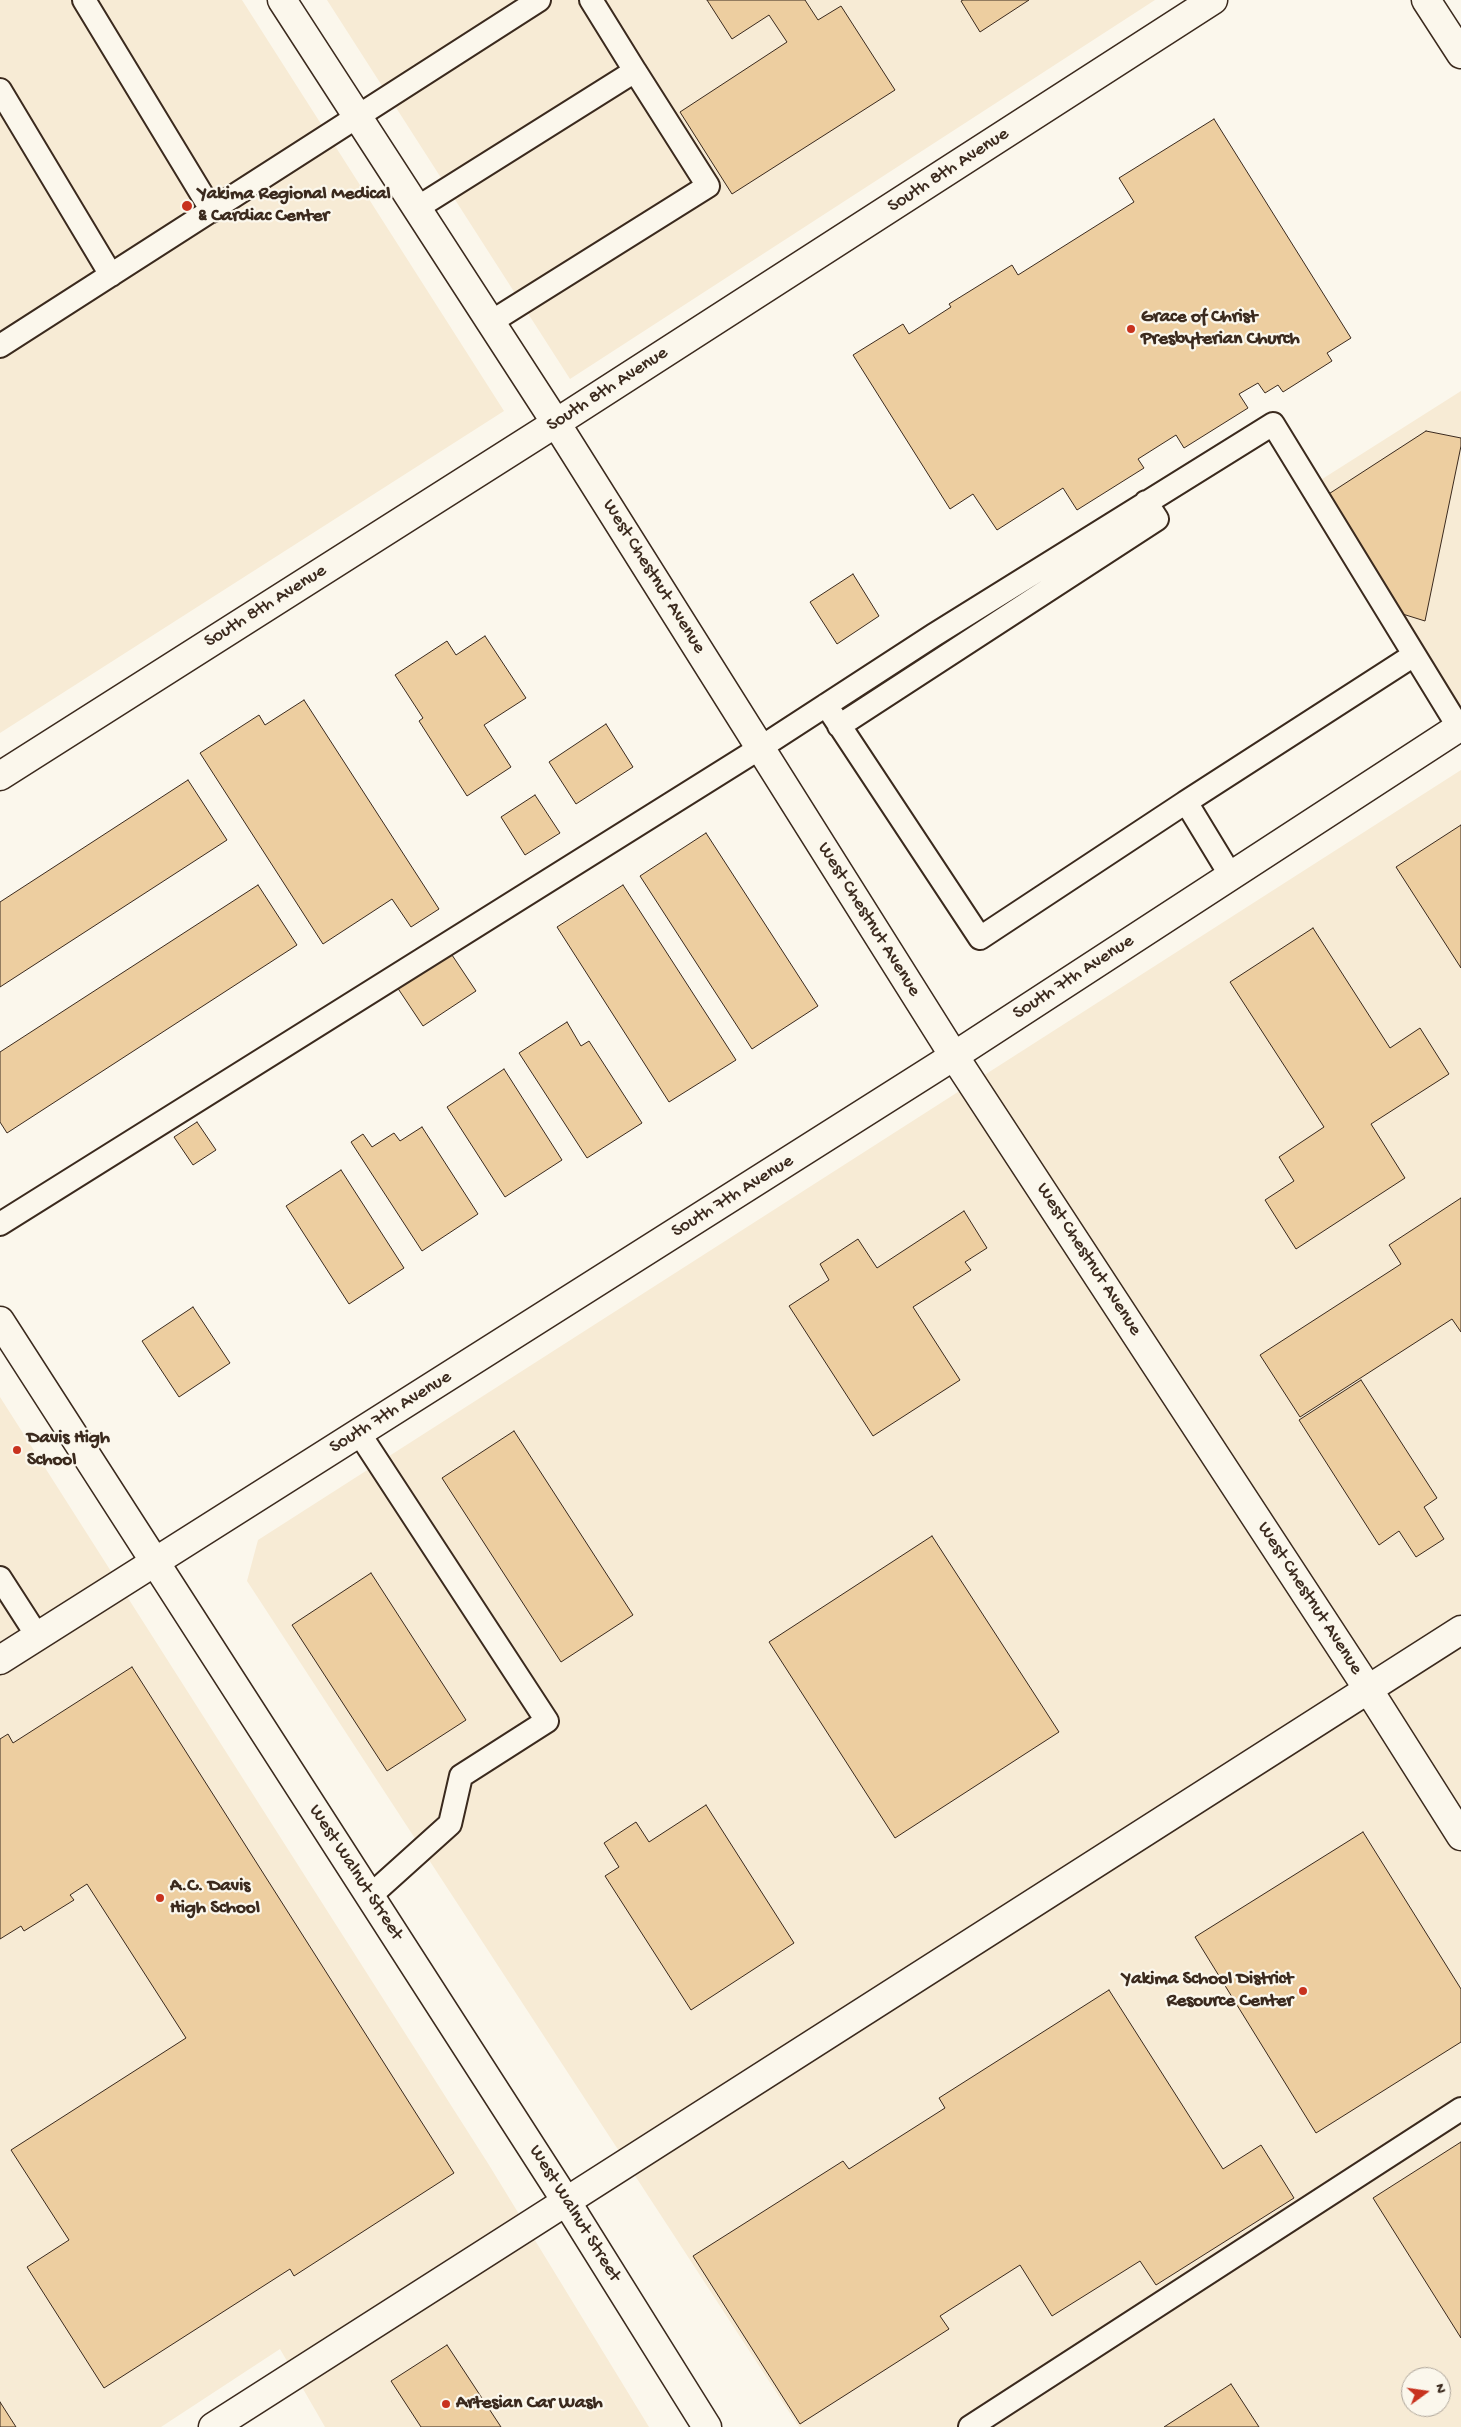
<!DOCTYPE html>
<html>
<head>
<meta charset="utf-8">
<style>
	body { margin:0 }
	#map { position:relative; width:1461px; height:2427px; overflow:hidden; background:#fbf7ec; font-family:"Gochi Hand",sans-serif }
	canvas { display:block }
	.north { position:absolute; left:1401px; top:2367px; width:50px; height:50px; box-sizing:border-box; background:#fbf7ec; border:1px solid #aea59a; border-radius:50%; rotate:76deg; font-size:14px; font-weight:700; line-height:20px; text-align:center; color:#3b2a1e }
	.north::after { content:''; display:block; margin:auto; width:18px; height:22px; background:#c8321e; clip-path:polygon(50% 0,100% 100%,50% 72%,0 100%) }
</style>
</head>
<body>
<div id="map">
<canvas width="1461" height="2427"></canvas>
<div class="north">N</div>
</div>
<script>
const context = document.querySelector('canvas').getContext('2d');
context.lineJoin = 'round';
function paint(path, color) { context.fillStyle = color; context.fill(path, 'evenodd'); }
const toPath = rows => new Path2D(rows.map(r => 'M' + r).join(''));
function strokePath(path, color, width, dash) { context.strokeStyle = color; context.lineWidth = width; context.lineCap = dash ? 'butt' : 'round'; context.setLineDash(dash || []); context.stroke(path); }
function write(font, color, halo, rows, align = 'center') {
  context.font = font + ' "Gochi Hand",sans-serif'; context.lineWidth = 4.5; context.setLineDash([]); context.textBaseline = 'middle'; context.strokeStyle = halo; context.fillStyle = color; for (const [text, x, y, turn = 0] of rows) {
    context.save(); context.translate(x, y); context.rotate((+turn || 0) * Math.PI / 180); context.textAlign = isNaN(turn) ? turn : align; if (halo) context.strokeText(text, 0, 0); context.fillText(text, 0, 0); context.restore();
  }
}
paint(toPath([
	[0,0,242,0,504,411,0,733],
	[327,0,1155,0,570,379],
	[1461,391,1461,730,1308,488],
	[1461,770,1461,2427,799,2427,247,1581,258,1540],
	[1411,2377,1441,2377,1441,2407,1411,2407],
	[0,1397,489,2165,649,2427,325,2427,280,2349,161,2427,0,2427]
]), '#f7ebd5');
const building = toPath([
	[707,0,805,0,818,20,841,6,895,90,732,194,680,112,787,42,769,15,732,39,707,0],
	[963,0,1029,0,980,32,961,1,963,0],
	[1214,119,1351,338,1327,353,1332,361,1283,392,1278,385,1265,393,1258,383,1239,394,1248,408,1184,448,1176,435,1138,459,1144,468,1077,510,1063,488,997,530,973,494,950,509,853,355,903,324,909,334,951,307,949,304,1012,265,1018,275,1134,202,1119,178,1214,119],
	[1426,431,1461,438,1461,446,1425,621,1393,611,1321,499,1426,431],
	[853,574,879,616,837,644,810,602,853,574],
	[485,636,526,698,484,725,511,767,467,796,419,721,423,718,395,675,447,641,456,655,485,636],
	[304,700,439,909,411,927,392,899,323,944,200,753,259,715,265,725,304,700],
	[606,724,633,767,576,804,549,762,606,724],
	[188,780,227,840,0,987,0,902,188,780],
	[535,795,560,833,525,855,501,817,535,795],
	[1461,825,1461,968,1396,867,1461,825],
	[706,833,818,1006,752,1049,640,876,706,833],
	[258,885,297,945,7,1133,0,1122,0,1052,258,885],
	[623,885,736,1060,669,1102,557,927,623,885],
	[1313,928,1390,1048,1420,1028,1449,1074,1371,1124,1405,1178,1296,1249,1265,1200,1294,1181,1279,1157,1324,1127,1230,982,1313,928],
	[448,949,476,991,423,1026,395,984,448,949],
	[567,1022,581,1046,589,1041,642,1123,587,1158,519,1053,567,1022],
	[504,1069,562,1160,505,1197,447,1107,504,1069],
	[197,1122,216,1150,193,1165,174,1137,197,1122],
	[422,1127,478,1214,422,1251,351,1142,363,1134,372,1147,394,1133,400,1141,422,1127],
	[341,1170,404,1268,349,1304,286,1206,341,1170],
	[1461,1198,1461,1332,1452,1319,1300,1417,1260,1355,1401,1264,1389,1245,1461,1198],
	[964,1211,987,1248,965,1262,971,1270,913,1307,960,1380,873,1436,789,1306,829,1280,820,1264,858,1239,877,1268,964,1211],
	[193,1307,230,1363,179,1397,142,1341,193,1307],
	[1361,1380,1437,1498,1424,1507,1444,1539,1416,1557,1399,1531,1379,1545,1299,1420,1361,1380],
	[514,1431,633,1615,561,1662,442,1478,514,1431],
	[932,1536,1059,1732,895,1838,769,1642,932,1536],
	[371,1573,466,1720,387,1771,292,1625,371,1573],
	[132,1667,454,2173,294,2276,290,2269,104,2388,27,2267,69,2240,11,2150,186,2038,87,1884,70,1895,74,1900,24,1931,21,1926,0,1939,0,1739,8,1734,13,1743,132,1667],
	[706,1805,794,1943,691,2010,605,1876,619,1867,604,1843,636,1822,649,1842,706,1805],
	[1363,1832,1461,1989,1461,2042,1316,2133,1195,1937,1363,1832],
	[1109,1990,1223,2169,1261,2145,1294,2198,1156,2285,1140,2261,1052,2316,1020,2265,940,2316,949,2329,800,2424,693,2256,843,2161,849,2169,945,2108,939,2098,1109,1990],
	[1461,2142,1461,2338,1373,2198,1461,2142],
	[447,2345,501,2427,421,2427,391,2381,447,2345],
	[1231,2384,1259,2427,1164,2427,1231,2384],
	[0,2402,16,2427,0,2427,0,2402]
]);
paint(building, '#edcea0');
strokePath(building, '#3b2a1e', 1);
const lane = toPath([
	[84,0,212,211],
	[0,90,111,275],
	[417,208,635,71,591,0],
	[491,322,708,186,635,71],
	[0,346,539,0],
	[826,705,980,938,1186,802,1231,876],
	[839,726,1157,519,1146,502],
	[1186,802,1414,655],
	[0,1224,760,748,934,635,1273,424,1461,731],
	[359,1433,547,1721,461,1776,450,1824,370,1896],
	[0,1578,38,1637],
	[970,2427,1461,2109]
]);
const street = toPath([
	[0,776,556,423,1213,0],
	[0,1660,954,1056,1461,726],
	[1368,1689,1461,1836],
	[213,2427,1461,1630]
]);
const secondary = toPath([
	[282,0,556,423,954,1056,1368,1689],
	[1426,0,1461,54],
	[0,1321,566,2201,707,2427]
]);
strokePath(lane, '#3b2a1e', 26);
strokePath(street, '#3b2a1e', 31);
strokePath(secondary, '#3b2a1e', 31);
strokePath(lane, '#fbf7ec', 22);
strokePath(street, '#fbf7ec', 28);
strokePath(secondary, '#fbf7ec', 28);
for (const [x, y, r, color] of [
	[187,206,6,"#c8321e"],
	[1131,329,5,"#c8321e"],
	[17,1450,5,"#c8321e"],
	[160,1898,5,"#c8321e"],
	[1303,1991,5,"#c8321e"],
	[446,2404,5,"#c8321e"]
]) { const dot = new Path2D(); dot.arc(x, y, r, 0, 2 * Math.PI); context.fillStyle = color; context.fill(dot); strokePath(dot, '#fbf7ec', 2); }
write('19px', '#3b2a1e', '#fbf7ec', [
	["South 8th Avenue",949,171,-33],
	["South 8th Avenue",608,390,-33],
	["West Chestnut Avenue",653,577,58],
	["South 8th Avenue",266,607,-32],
	["West Chestnut Avenue",868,920,58],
	["South 7th Avenue",1074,978,-33],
	["South 7th Avenue",733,1197,-32],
	["West Chestnut Avenue",1088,1260,57],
	["South 7th Avenue",391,1413,-32],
	["West Chestnut Avenue",1309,1599,57],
	["West Walnut Street",355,1873,57],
	["West Walnut Street",574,2214,58]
]);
write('bold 19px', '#3b2a1e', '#fbf7ec', [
	["Yakima Regional Medical",198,195],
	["& Cardiac Center",198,217],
	["Grace of Christ",1141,318],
	["Presbyterian Church",1141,340],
	["Davis High",27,1439],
	["School",27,1461],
	["A.C. Davis",170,1887],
	["High School",170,1909],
	["Yakima School District",1293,1980,"right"],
	["Resource Center",1293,2002,"right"],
	["Artesian Car Wash",456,2404]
], 'left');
</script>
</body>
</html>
